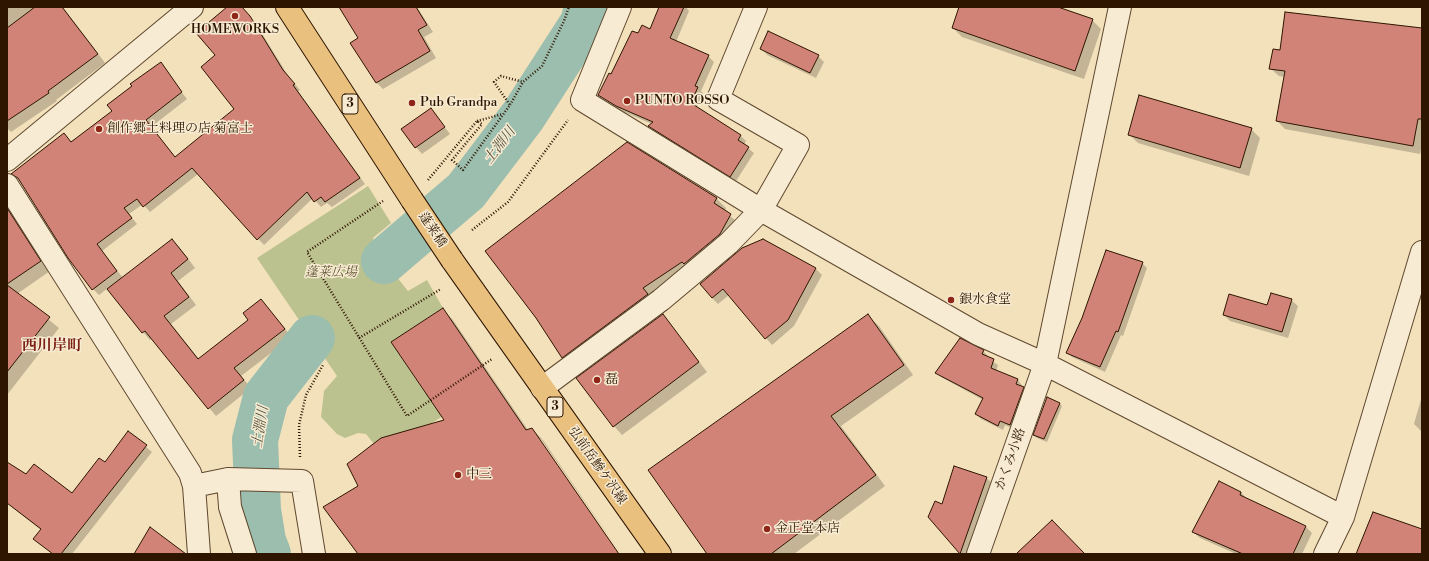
<!DOCTYPE html>
<html>
<head>
<meta charset="utf-8">
<style>
	body { margin:0 }
	#map { position:relative; width:1429px; height:561px; overflow:hidden; background:#f3e1bb; font-family:"Libre Bodoni",serif }
	canvas { display:block }
	.frame { position:absolute; inset:0; border:8px solid #2e1500; pointer-events:none }
</style>
</head>
<body>
<div id="map">
<canvas width="1429" height="561"></canvas>
<div class="frame"></div>
</div>
<script>
const context = document.querySelector('canvas').getContext('2d');
context.lineJoin = 'round';
function paint(path, color) { context.fillStyle = color; context.fill(path, 'evenodd'); }
const toPath = rows => new Path2D(rows.map(r => 'M' + r).join(''));
function strokePath(path, color, width, dash) { context.strokeStyle = color; context.lineWidth = width; context.lineCap = dash ? 'butt' : 'round'; context.setLineDash(dash || []); context.stroke(path); }
function write(font, color, halo, rows, align = 'center') {
  context.font = font + ' "Libre Bodoni","Noto Serif JP",serif'; context.lineWidth = 3; context.setLineDash([]); context.textBaseline = 'middle'; context.strokeStyle = halo; context.fillStyle = color; for (const [text, x, y, turn = 0] of rows) {
    context.save(); context.translate(x, y); context.rotate((+turn || 0) * Math.PI / 180); context.textAlign = isNaN(turn) ? turn : align; if (halo) context.strokeText(text, 0, 0); context.fillText(text, 0, 0); context.restore();
  }
}
paint(toPath([
	[368,186,391,223,373,238,384,261,408,291,427,280,443,308,391,342,425,393,476,359,493,383,432,423,374,444,366,434,358,433,345,438,337,434,321,417,324,391,337,376,257,258]
]), '#bcc28f');
paint(toPath([
	[7,7,63,7,105,63,56,100,57,101,11,132,7,128],
	[229,7,241,7,256,24,289,77,300,90,298,91,365,184,332,207,327,203,321,207,313,198,264,245,198,174,150,212,143,204,129,214,137,224,102,251,123,278,172,240,180,248,195,268,178,281,196,305,171,324,199,359,249,320,261,301,292,337,241,376,251,388,216,416,152,339,150,340,143,332,108,288,99,295,93,289,64,134,71,142,113,111,160,64,187,99,151,127,176,158,236,110,217,55],
	[340,7,417,7,433,32,424,37,436,58,383,89,377,83,359,38],
	[660,7,686,7,689,11,676,42,708,56,714,62,701,91,703,93,696,108,741,136,746,141,744,145,754,153,736,181,655,131,649,126,652,124,622,111,599,95,639,35,650,30],
	[960,7,1055,7,1092,20,1101,29,1084,79,962,37,953,28],
	[1422,29,1422,145,1420,154,1285,129,1277,121,1285,77,1279,76,1270,68,1281,51],
	[761,48,818,56,824,62,816,78,767,55],
	[431,109,450,134,422,154,416,147],
	[1251,129,1260,138,1249,176,1138,143,1129,134],
	[716,198,726,208,725,211,740,225,573,367,563,357,537,318],
	[7,207,12,212,50,271,17,294,59,328,7,395],
	[763,240,816,269,822,275,794,326,772,345,729,295,718,304,712,298],
	[1142,263,1147,268,1123,336,1121,335,1105,372,1072,357,1068,353],
	[1291,300,1298,306,1288,338,1230,321,1224,315,1268,307],
	[443,310,453,320,528,430,532,429,543,440,621,554,541,439,539,439,618,554,359,554,360,486,445,421],
	[662,316,671,325,707,372,622,435,614,426],
	[868,316,879,326,913,375,841,426,885,486,794,554,708,554],
	[983,351,988,356,987,358,998,365,996,371,1018,380,1028,393,1015,430,1005,425,1003,430,981,419,976,414,983,400,941,377,937,373],
	[1422,396,1422,432,1414,424],
	[1059,403,1062,406,1047,442,1037,438,1034,435],
	[128,432,152,452,72,554,53,554,34,539,41,530,8,504,7,505,7,463,27,476,72,495,105,463],
	[986,478,991,482,966,554,961,554,930,517,942,505],
	[1241,492,1247,499,1306,527,1312,533,1302,554,1236,554,1200,538,1193,532]
]), '#0003');
strokePath(toPath([
	[384,261,466,191,523,116,583,23,587,7],
	[268,554,263,541,258,510,255,440,266,397,312,338]
]), '#9bbeae', 46);
const building = toPath([
	[35,7,62,7,98,54,48,91,49,93,7,121,7,28,35,7],
	[227,7,242,7,250,16,283,70,295,84,293,85,360,178,325,202,321,197,314,202,307,192,257,240,192,168,143,207,137,199,124,208,132,218,97,244,117,271,92,290,68,258,18,178,11,174,64,133,71,142,112,111,107,105,132,86,130,84,161,62,182,92,146,120,175,157,234,109,201,67,215,55,196,33,227,7],
	[339,7,416,7,427,25,418,30,430,51,376,83,350,43,358,38,339,7],
	[659,7,684,7,670,38,709,55,695,86,698,87,691,103,741,135,738,140,749,147,730,177,648,126,653,122,616,106,598,95,609,73,611,74,632,31,638,33,642,25,650,29,659,7],
	[959,7,1058,7,1093,19,1075,71,952,28,959,7],
	[1285,12,1422,28,1422,119,1418,119,1413,146,1276,121,1285,71,1269,69,1273,49,1280,50,1285,12],
	[768,31,819,55,810,73,760,49,768,31],
	[1139,95,1252,128,1240,168,1128,135,1139,95],
	[431,108,445,127,415,148,401,129,431,108],
	[627,142,717,198,714,203,731,214,720,234,684,264,682,262,643,288,648,294,562,358,536,318,485,251,627,142],
	[7,208,41,261,7,284,7,208],
	[172,239,188,259,171,273,189,297,164,316,198,359,248,320,243,313,261,299,285,329,234,368,244,380,208,409,145,331,142,333,107,289,172,239],
	[763,239,816,268,788,320,765,339,723,289,712,298,700,284,742,248,763,239],
	[1106,250,1143,262,1118,332,1116,331,1100,367,1066,353,1082,318,1106,250],
	[7,285,50,317,7,372,7,285],
	[1271,293,1292,299,1282,332,1223,315,1229,294,1267,305,1271,293],
	[443,308,526,430,532,428,619,554,358,554,323,507,358,486,347,464,381,438,444,420,391,342,443,308],
	[663,314,699,362,613,427,576,378,663,314],
	[868,314,904,365,831,416,876,475,771,554,707,554,648,470,868,314],
	[960,338,984,350,982,354,994,359,991,368,1018,379,1016,384,1024,387,1010,425,1000,421,998,426,975,414,983,398,935,373,960,338],
	[1047,397,1060,403,1044,439,1033,435,1047,397],
	[128,431,147,445,61,554,53,554,33,539,41,529,7,503,7,462,26,474,34,464,72,493,99,458,105,462,128,431],
	[954,466,987,477,960,554,928,517,935,501,942,504,954,466],
	[1219,481,1241,492,1240,495,1306,526,1293,554,1243,554,1192,532,1219,481],
	[1373,512,1422,529,1422,554,1356,554,1373,512],
	[1052,520,1085,554,1016,554,1052,520],
	[150,527,186,554,134,554,150,527]
]);
paint(building, '#d18378');
strokePath(building, '#2e1500', 1);
const minor = toPath([
	[620,7,582,100,761,210,978,334,1045,364,1343,517],
	[7,160,192,7],
	[7,185,190,473,194,486,199,554],
	[542,388,661,300,729,243,761,210,798,145,718,99,756,7],
	[228,479,230,507,245,554],
	[194,486,228,479,302,481,314,554],
	[978,554,1045,364,1120,7],
	[1325,554,1343,517,1422,252]
]);
const major = toPath([
	[287,7,412,200],
	[452,260,660,554]
]);
strokePath(minor, '#5f482f', 24);
strokePath(major, '#2e1500', 24);
strokePath(toPath([
	[510,105,523,82,542,66,564,21,569,7],
	[477,121,503,114],
	[428,180,477,121,482,124,452,160,463,170,510,105,494,82,501,76,523,82],
	[383,201,307,252,407,416,492,359],
	[472,230,508,202,568,120],
	[359,338,441,289],
	[300,457,299,425,306,395,323,365]
]), '#2e1500', 2.5, [1, 2]);
strokePath(minor, '#f7ecd3', 22);
strokePath(major, '#eac07e', 22);
const majorBridge = toPath([
	[412,200,452,260]
]);
strokePath(majorBridge, '#2e1500', 24, []);
strokePath(majorBridge, '#eac07e', 22);
for (const [x, y, r, color] of [
	[235,16,4,"#8f2418"],
	[627,101,4,"#8f2418"],
	[412,103,4,"#8f2418"],
	[99,129,4,"#8f2418"],
	[951,300,4,"#8f2418"],
	[597,380,4,"#8f2418"],
	[458,475,4,"#8f2418"],
	[767,529,4,"#8f2418"]
]) { const dot = new Path2D(); dot.arc(x, y, r, 0, 2 * Math.PI); context.fillStyle = color; context.fill(dot); strokePath(dot, '#f7ecd3', 1.5); }
for (const [x, y, w] of [
	[350,104,16],
	[555,407,16]
]) { const box = new Path2D(); box.roundRect(x - w / 2, y - 10, w, 20, 3); context.fillStyle = '#f7ecd3'; context.fill(box); strokePath(box, '#2e1500', 1); }
write('bold 12px', '#2e1500', null, [
	["3",350,104],
	["3",555,407]
]);
write('13px', '#2e1500', '#f7ecd3', [
	["HOMEWORKS",235,30,"center"],
	["PUNTO ROSSO",635,101],
	["Pub Grandpa",420,103],
	["創作郷土料理の店 菊富士",107,129],
	["銀水食堂",959,300],
	["磊",605,380],
	["中三",466,475],
	["金正堂本店",775,529]
], 'left');
write('13px', '#2e1500', '#f7ecd3', [
	["蓬莱橋",432,230,56],
	["かくみ小路",1011,459,-70],
	["弘前岳鰺ケ沢線",597,466,55]
]);
write('italic 13px', '#605232', '#f7ecd3', [
	["蓬莱広場",331,273]
]);
write('italic 14px', '#54503d', '#f7ecd3', [
	["土淵川",500,146,-53],
	["土淵川",261,427,-81]
]);
write('bold 15px', '#7a1f14', '#f7ecd3', [
	["西川岸町",52,346]
]);
</script>
</body>
</html>
